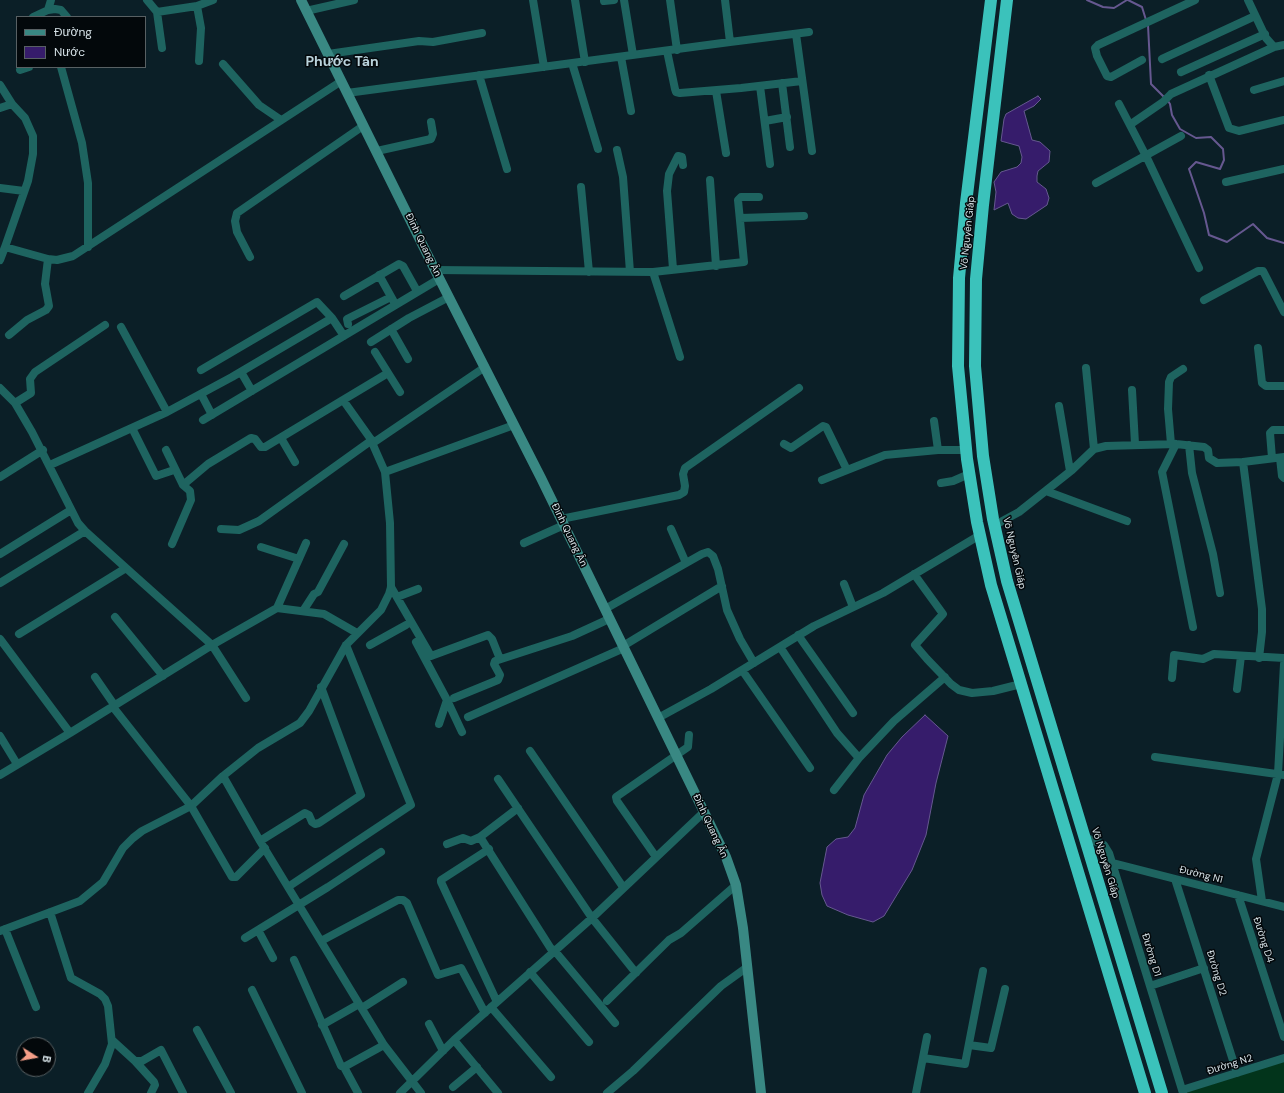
<!DOCTYPE html>
<html>
<head>
<meta charset="utf-8">
<style>
	body { margin:0 }
	#map { position:relative; width:1284px; height:1093px; overflow:hidden; background:#0b1f27; font-family:"DM Sans",sans-serif }
	canvas { display:block }
	.legend { position:absolute; left:16px; top:16px; width:130px; height:52px; box-sizing:border-box; background:#03080b; border:1px solid #586063; margin:0; padding:5px 7px; list-style:none; font-size:12px; color:#d7e3e8 }
	.legend li { display:flex; align-items:center; gap:8px; height:20px }
	.legend b { width:20px; border:1px solid #586063 }
	.north { position:absolute; left:16px; top:1037px; width:40px; height:40px; box-sizing:border-box; background:#03080b; border:1px solid #586063; border-radius:50%; rotate:101deg; font-size:11px; font-weight:700; line-height:16px; text-align:center; color:#d7e3e8 }
	.north::after { content:''; display:block; margin:auto; width:14px; height:18px; background:#f49e88; clip-path:polygon(50% 0,100% 100%,50% 72%,0 100%) }
</style>
</head>
<body>
<div id="map">
<canvas width="1284" height="1093"></canvas>
<ul class="legend">
<li><b style="height:5px;background:#398883"></b>Đường</li>
<li><b style="height:11px;background:#361c6b"></b>Nước</li>
</ul>
<div class="north">B</div>
</div>
<script>
const context = document.querySelector('canvas').getContext('2d');
context.lineJoin = 'round';
function paint(path, color) { context.fillStyle = color; context.fill(path, 'evenodd'); }
const toPath = rows => new Path2D(rows.map(r => 'M' + r).join(''));
function strokePath(path, color, width, dash) { context.strokeStyle = color; context.lineWidth = width; context.lineCap = dash ? 'butt' : 'round'; context.setLineDash(dash || []); context.stroke(path); }
function write(font, color, halo, rows, align = 'center') {
  context.font = font + ' "DM Sans",sans-serif'; context.lineWidth = 3; context.setLineDash([]); context.textBaseline = 'middle'; context.strokeStyle = halo; context.fillStyle = color; for (const [text, x, y, turn = 0] of rows) {
    context.save(); context.translate(x, y); context.rotate((+turn || 0) * Math.PI / 180); context.textAlign = isNaN(turn) ? turn : align; if (halo) context.strokeText(text, 0, 0); context.fillText(text, 0, 0); context.restore();
  }
}
paint(toPath([
	[1284,1061,1284,1093,1185,1093]
]), '#02341b');
const water = toPath([
	[1038,96,1041,99,1034,106,1024,111,1032,140,1040,142,1050,151,1049,162,1038,171,1037,176,1037,182,1046,189,1049,198,1047,205,1026,219,1018,218,1012,214,1008,203,994,210,996,192,994,182,1001,172,1017,167,1021,163,1022,157,1019,146,1001,141,1004,119,1006,114,1038,96],
	[925,715,948,736,936,783,926,835,912,870,884,916,873,922,848,915,827,906,822,895,820,883,827,847,836,839,848,837,855,828,864,795,887,755,902,737,925,715]
]);
paint(water, '#361c6b');
strokePath(water, '#665890', 1);
strokePath(toPath([
	[1087,0,1103,7,1114,8,1127,0],
	[1128,0,1142,7,1146,20],
	[1148,25,1151,84,1165,98],
	[1168,101,1170,104,1172,115,1180,129,1196,138,1211,137,1223,149,1224,160,1220,169,1196,162,1189,169,1204,213,1209,235,1227,242,1253,224,1267,238,1284,243]
]), '#665890', 2);
strokePath(toPath([
	[147,0,157,12,162,48],
	[533,0,544,67],
	[575,0,585,62],
	[624,0,633,55],
	[670,0,677,50],
	[1248,0,1266,38,1274,47,1284,45],
	[604,1,614,0],
	[197,6,201,28,199,61],
	[48,10,51,0],
	[306,11,354,0],
	[157,12,197,6,213,0],
	[33,17,48,10,55,9,61,10,67,17],
	[796,34,812,151],
	[730,42,809,32],
	[667,51,675,89,676,92,680,93,741,88,802,81],
	[328,54,419,41,433,42,482,33],
	[621,57,631,111],
	[1162,59,1255,16],
	[1142,60,1111,77,1107,76,1097,56,1095,48,1098,45,1195,0],
	[572,63,598,149],
	[223,64,259,105,281,120],
	[61,67,82,143,88,183,88,247],
	[20,70,29,67],
	[1181,72,1265,34],
	[479,75,507,169],
	[1209,75,1229,128,1239,131,1284,120],
	[782,83,790,147],
	[0,85,12,104,25,118,33,136,33,154,28,181,5,247],
	[760,86,770,164],
	[1254,90,1284,81],
	[716,91,726,153],
	[347,93,730,42,725,0],
	[1119,104,1147,158,1199,268],
	[0,108,12,104],
	[765,121,787,117],
	[1131,124,1163,102,1171,94,1274,47],
	[617,150,623,177,630,272],
	[377,151,431,139,433,134,431,122],
	[710,180,716,266],
	[1226,182,1284,169],
	[1096,183,1181,136],
	[581,187,589,272],
	[0,188,24,191],
	[740,218,804,216],
	[250,257,237,232,235,221,237,213,363,126],
	[0,260,5,247,48,259,57,260,73,256,340,82],
	[673,269,667,191,669,174,678,156,682,157,683,165],
	[435,270,653,272,744,262,738,200,741,197,759,197],
	[653,272,680,357],
	[379,275,394,302],
	[344,296,399,264,403,266,417,291],
	[1204,300,1258,271,1263,271,1284,312],
	[348,324,347,319,391,297],
	[121,327,167,412],
	[391,329,408,359],
	[9,335,27,320,46,310,49,306,45,284,48,259],
	[371,342,409,318,449,297],
	[1258,348,1262,383,1266,386,1284,386],
	[375,352,400,392],
	[1086,368,1094,449],
	[201,370,317,302,332,318,344,336],
	[241,372,252,391],
	[0,388,15,403,32,432,78,523,85,531,126,568],
	[1132,390,1135,444],
	[201,394,212,415],
	[343,400,388,373],
	[15,403,31,393,30,379,35,372,105,325],
	[1059,406,1070,471],
	[203,420,439,279],
	[934,421,938,450],
	[132,428,156,476,174,470],
	[281,438,295,462],
	[373,443,485,367],
	[784,444,791,448,823,426,826,427,847,470],
	[1171,444,1168,409,1169,382,1171,377,1183,369],
	[1176,444,1162,472,1193,627],
	[1189,445,1192,473,1213,554,1220,593],
	[1272,458,1270,433,1273,430,1284,430],
	[1280,458,1282,476,1284,478],
	[1243,462,1262,609,1262,632,1259,658],
	[50,465,167,412,232,377,332,318],
	[385,472,514,425],
	[0,477,43,450],
	[822,480,885,455,938,450,966,450],
	[941,483,953,481,969,474],
	[1046,491,1127,521],
	[561,519,679,495,684,492,685,486,683,474,685,468,799,388],
	[995,525,1019,512,1072,470,1094,449,1106,446,1176,444,1204,447,1208,450,1209,458,1217,463,1243,462,1284,457],
	[221,529,239,530,259,521,372,440],
	[671,529,686,563],
	[524,543,564,525],
	[172,544,191,500,190,491,183,485],
	[261,547,299,559],
	[0,554,71,510],
	[914,574,943,614,915,645,927,659,951,684,959,690,972,693,993,691,1021,684],
	[0,583,85,531],
	[844,584,853,607],
	[391,587,431,656,488,635,492,639,500,659],
	[397,597,418,589],
	[277,608,306,543],
	[605,609,702,554,708,552,713,556,718,569,727,610,740,639,754,663],
	[303,611,314,594,318,592,344,544],
	[115,617,163,676],
	[19,634,126,568,212,645,246,698],
	[798,635,853,713],
	[0,639,70,733,212,645,277,608,324,614,357,633],
	[416,642,447,700,439,724],
	[370,645,406,625],
	[623,646,722,586],
	[780,647,837,733,859,758],
	[742,670,810,768],
	[95,677,115,706],
	[1172,678,1174,655,1203,659,1214,654,1284,658],
	[1237,689,1241,656],
	[454,698,498,680,500,675,494,664,495,661,572,636,609,619],
	[447,700,462,732],
	[113,707,191,806,232,877,236,877,265,848],
	[468,717,624,648],
	[658,718,711,689,814,626,883,593,980,535],
	[0,736,17,764],
	[530,751,623,887],
	[1155,757,1284,775],
	[0,775,70,733],
	[223,776,260,841,384,1045,421,1093],
	[498,779,592,918,636,973],
	[834,790,859,758,894,721,945,677],
	[480,837,553,952],
	[1084,837,1104,845,1109,853,1183,1093],
	[260,841,305,813,309,815,312,822,315,824,319,823,361,795,321,687],
	[447,844,463,838,471,841,480,837,518,808],
	[489,849,441,880,441,882,497,1002],
	[656,857,617,801,616,797,688,747,689,735],
	[1113,863,1284,907],
	[1175,879,1237,1073],
	[288,887,411,805,346,645],
	[1238,895,1284,1037],
	[1262,901,1256,859,1278,774,1284,664],
	[50,912,71,978,100,994,105,999,108,1006,112,1044,105,1064,88,1093],
	[5,929,36,1007],
	[258,930,273,958],
	[0,931,80,901,103,882,123,848,133,838,142,831,191,806,223,776,258,748,300,723,309,711,346,645,381,610,389,594,391,587,390,523,385,472,370,438,343,400,265,447,261,447,255,439,251,438,208,464,183,485,166,450],
	[245,938,328,887,381,852],
	[321,941,398,900,403,900,407,903,438,975,461,968,485,1013],
	[554,950,615,1023],
	[294,960,341,1066,344,1067,358,1093],
	[530,972,589,1042],
	[1150,986,1204,968],
	[252,990,302,1093],
	[607,1001,669,940,681,933,736,885],
	[491,1007,551,1077],
	[362,1008,403,982],
	[429,1024,443,1051],
	[322,1025,359,1004],
	[197,1030,231,1093],
	[112,1040,135,1061,142,1061,161,1050,183,1093],
	[454,1040,498,1093],
	[969,1045,991,1048,1005,989],
	[923,1058,965,1064,983,971],
	[135,1061,154,1082,155,1085,151,1093],
	[344,1067,384,1045],
	[453,1087,477,1067],
	[1182,1090,1284,1058],
	[400,1093,454,1040,592,918,704,812],
	[607,1093,633,1071,721,986,746,968],
	[916,1093,927,1037]
]), '#1e6460', 8);
strokePath(toPath([
	[301,0,435,270,541,478,726,857,736,885,743,928,761,1093]
]), '#398883', 10);
strokePath(toPath([
	[991,0,966,203,959,278,958,366,967,459,977,522,991,585,1145,1093],
	[1007,0,983,205,976,279,975,366,983,456,993,519,1007,581,1162,1093]
]), '#3bc2bb', 12);
write('10px', '#d7e3e8', '#03080b', [
	["Võ Nguyên Giáp",968,233,-84],
	["Đinh Quang Ân",423,245,64],
	["Đinh Quang Ân",569,535,64],
	["Võ Nguyên Giáp",1014,553,77],
	["Đinh Quang Ân",710,826,65],
	["Võ Nguyên Giáp",1105,863,73],
	["Đường N1",1201,875,14],
	["Đường D4",1263,940,72],
	["Đường D1",1151,955,73],
	["Đường D2",1216,973,73],
	["Đường N2",1230,1065,-17]
]);
write('bold 14px', '#bad3dc', '#03080b', [
	["Phước Tân",342,62]
]);
</script>
</body>
</html>
